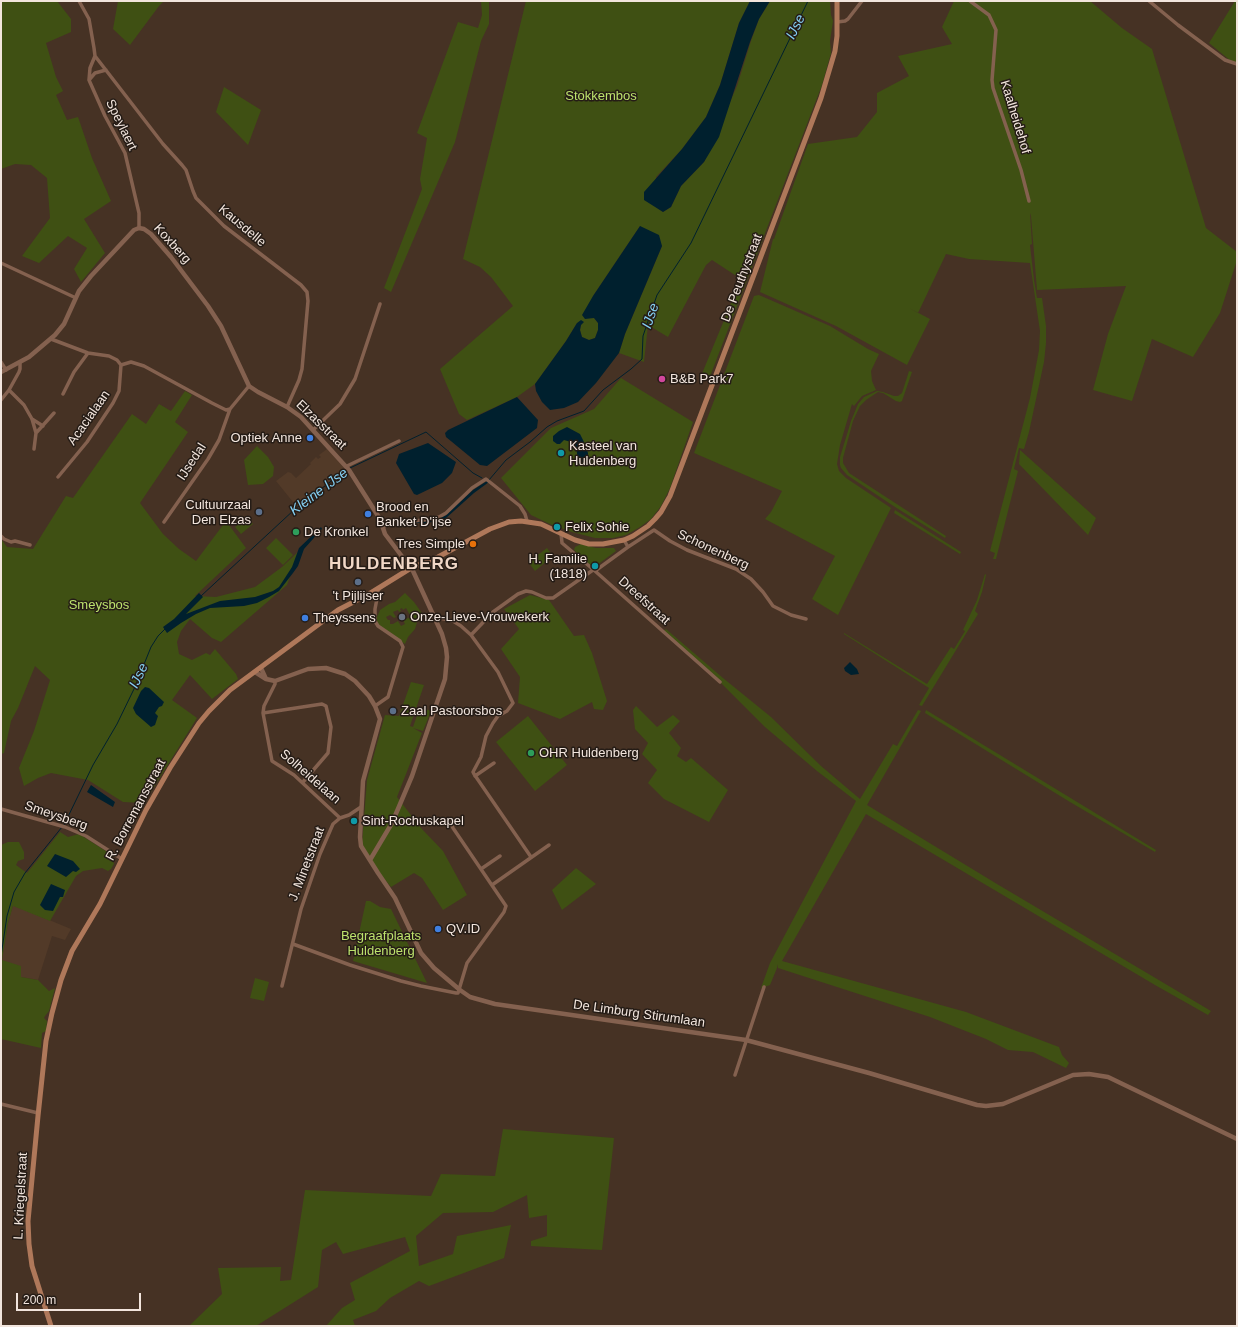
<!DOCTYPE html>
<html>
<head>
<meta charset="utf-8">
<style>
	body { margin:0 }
	#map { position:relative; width:1238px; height:1327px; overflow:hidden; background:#463224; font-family:Helvetica,sans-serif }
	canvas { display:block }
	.frame { position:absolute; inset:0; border:2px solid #f2e5dd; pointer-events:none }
	.scale { position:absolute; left:16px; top:1293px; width:125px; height:18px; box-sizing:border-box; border:2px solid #f2e5dd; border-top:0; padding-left:5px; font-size:12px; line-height:14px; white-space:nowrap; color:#f2e5dd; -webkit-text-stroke:3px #251c16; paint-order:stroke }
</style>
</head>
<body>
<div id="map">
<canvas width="1238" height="1327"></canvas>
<div class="frame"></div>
<div class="scale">200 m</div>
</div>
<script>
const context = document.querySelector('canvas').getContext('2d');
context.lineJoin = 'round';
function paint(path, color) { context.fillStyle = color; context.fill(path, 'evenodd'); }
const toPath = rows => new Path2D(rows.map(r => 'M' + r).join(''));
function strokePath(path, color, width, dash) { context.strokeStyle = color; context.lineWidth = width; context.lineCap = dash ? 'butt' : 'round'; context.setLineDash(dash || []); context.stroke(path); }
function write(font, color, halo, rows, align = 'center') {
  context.font = font + ' Helvetica,sans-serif'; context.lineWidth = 3; context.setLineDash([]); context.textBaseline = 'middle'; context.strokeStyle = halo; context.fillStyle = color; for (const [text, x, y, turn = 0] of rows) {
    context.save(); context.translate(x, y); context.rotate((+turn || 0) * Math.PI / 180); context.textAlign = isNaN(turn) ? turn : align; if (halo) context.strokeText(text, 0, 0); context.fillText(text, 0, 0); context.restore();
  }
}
paint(toPath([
	[327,449,345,469,297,507,276,481,288,472,291,473,296,478,311,464,310,463,316,457,318,459,321,457,319,455],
	[13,905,71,929,65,940,52,936,38,980,21,977,2,960,8,923]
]), '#523a28');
paint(toPath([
	[1,1,57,1,71,19,71,32,46,43,56,77,63,91,56,95,67,120,78,117,92,158,111,201,84,219,105,253,81,282,74,269,87,248,68,236,39,263,22,256,50,218,47,178,31,165,15,164,1,169],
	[118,1,164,1,159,6,130,45,113,29],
	[481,1,489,1,489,24,481,41,455,142,391,292,384,288,422,189,420,179,427,138,417,133,458,22,478,28,482,15],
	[526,1,750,1,739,23,720,85,706,117,682,149,656,177,656,207,663,212,671,207,681,186,704,162,737,86,751,41,759,19,770,1,830,1,831,15,833,21,830,41,831,53,822,85,709,379,701,376,741,279,712,260,706,265,668,337,648,325,644,362,619,353,625,334,662,246,640,226,593,296,594,318,598,323,598,330,595,338,589,340,582,337,580,330,581,325,577,323,566,341,535,384,517,397,467,420,459,414,440,369,513,306,491,277,480,267,463,259],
	[954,1,1090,1,1122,28,1152,49,1206,228,1237,252,1237,260,1220,313,1193,357,1152,339,1132,401,1093,390,1108,334,1126,286,1037,290,1031,216,1030,213,1032,244,1030,245,1034,280,1037,298,1042,298,1046,326,1046,343,1044,362,1029,432,1024,449,1019,448,1014,469,1018,471,996,559,993,559,995,553,990,551,1030,398,1039,350,1040,331,1030,263,969,259,946,254,918,313,909,308,930,319,907,365,836,326,760,292,773,239,774,239,808,144,857,137,877,112,877,93,909,76,898,56,952,44,942,27],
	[1235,1,1237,1,1237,66,1209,43],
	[224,87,261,110,248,145,216,112],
	[759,295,830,326,868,349,879,354,871,371,872,381,876,390,862,396,854,406,852,404,840,445,837,464,839,471,846,478,891,508,838,615,812,599,835,556,765,519,771,512,782,491,694,453,754,296],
	[909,371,912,372,902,401,900,402,896,401,883,393,878,392,866,400,860,406,853,421,843,458,843,463,849,473,946,536,945,538,895,507,847,475,841,468,840,465,840,457,851,421,858,404,864,397,877,391,883,392,894,396,898,396,902,393],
	[621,378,693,422,670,488,661,506,651,519,640,527,626,535,613,538,595,538,572,532,552,525,531,515,501,478,551,428,594,409],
	[185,391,192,395,175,422,188,432,140,503,163,534,179,549,196,561,226,521,246,548,195,596,216,597,255,587,282,567,299,551,287,585,221,642,212,638,190,619,181,631,177,642,179,654,192,660,206,653,210,655,215,649,236,674,238,679,212,699,190,675,172,700,197,718,144,803,123,802,88,780,51,773,38,778,24,786,19,768,34,731,50,680,35,666,18,708,11,721,4,753,1,754,1,539,7,547,33,549,66,496,73,498,132,414,146,424,159,404,171,411],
	[257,446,268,457,274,467,273,476,263,484,248,485,244,460],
	[1020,450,1096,518,1088,535,1019,464],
	[895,510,961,552,960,554,894,513],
	[247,517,253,524,241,534,235,527],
	[276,538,293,555,283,565,266,548],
	[581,544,596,548,614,548,616,551,593,568,574,550,575,547],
	[547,548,553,556,535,571,528,562],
	[985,574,986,575,982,592,975,611,978,614,922,706,919,705,929,688,844,634,844,633,927,684,951,647,954,649,965,631,963,630,977,600],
	[405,593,414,602,424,616,418,619,415,629,408,637,405,644,379,625,376,619,380,610,389,604,395,602],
	[402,608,403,610,406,608,411,617,403,620,405,624,401,626,398,621,393,624,390,624,390,620,388,620,386,617,390,615,394,618,396,617,393,612,398,610,399,612,401,611,400,609],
	[530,595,549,600,574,636,584,635,592,653,607,701,603,710,594,709,592,702,560,719,518,703,520,677,501,649,519,629,504,609],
	[666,629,723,678,771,717,821,766,860,799,893,744,897,746,918,710,921,711,867,805,997,884,1211,1011,1208,1015,1155,985,866,814,782,961,966,1012,1059,1047,1062,1055,1069,1063,1066,1068,1033,1052,1008,1050,986,1039,930,1017,778,968,777,964,777,968,770,985,761,988,770,963,856,801,817,771,765,727,720,682,663,632],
	[411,682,424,685,410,726,413,727,420,707,431,711,423,731,413,728,422,733,397,797,421,828,443,851,467,895,443,910,422,878,414,873,391,887,379,872,362,844,367,780,385,715,399,716],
	[636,706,657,727,673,715,680,721,669,733,681,748,677,756,686,762,691,758,728,790,709,822,664,799,648,783,657,770,642,754,648,743,635,729,633,710],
	[926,710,1156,850,1155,852,1070,802,925,713],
	[528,716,567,765,535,791,496,742],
	[60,832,68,837,79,834,112,855,114,864,111,869,108,871,102,868,83,871,76,876,50,921,13,906,8,923,2,960,21,966,21,977,38,980,49,991,55,988,49,1011,45,1016,44,1018,47,1021,46,1031,42,1033,41,1048,1,1039,1,845,8,842,19,842,24,852,24,859,18,861,16,865,27,873],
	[576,868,596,884,562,910,552,890],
	[366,901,370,901,380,907,391,909,427,983,353,961],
	[255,978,269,982,264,1001,250,998],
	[503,1129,614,1138,602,1250,531,1246,531,1241,547,1236,547,1215,529,1218,527,1195,493,1212,443,1213,416,1236,419,1266,453,1254,457,1236,511,1225,504,1258,429,1286,419,1281,390,1298,376,1311,353,1320,355,1326,326,1326,342,1308,355,1300,350,1283,410,1251,405,1237,343,1254,336,1242,322,1250,318,1287,256,1326,189,1326,222,1294,218,1268,281,1267,280,1281,291,1280,305,1190,431,1196,441,1174,495,1176]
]), '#3f5013');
paint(toPath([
	[750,1,770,1,759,19,750,42,719,137,704,162,681,186,671,207,663,212,644,200,644,192,682,149,706,117,720,85,739,23],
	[640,226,659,235,662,246,625,334,619,353,596,383,578,402,564,408,550,410,542,402,536,391,535,384,566,341,577,323,581,320,584,322,581,325,580,330,582,337,589,340,595,338,598,330,598,323,594,318,585,319,582,315,593,296],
	[517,397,538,420,537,428,487,466,480,465,446,437,445,433,448,430],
	[567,427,580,434,584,442,588,453,588,460,585,462,580,463,578,460,576,447,571,442,564,440,560,444,557,444,553,441,553,436,559,431],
	[428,443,456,462,452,473,442,483,417,495,414,494,396,463,399,454],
	[487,481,489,482,474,493,445,519,423,524,423,522,445,516,473,490],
	[321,527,322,529,304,549,298,566,293,573,279,591,269,597,257,603,244,606,210,608,196,614,181,623,167,633,163,627,174,619,199,593,203,597,186,614,220,601,255,597,273,591,279,587,292,567,299,548],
	[850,662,857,669,859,674,851,675,845,671,844,668],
	[145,687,149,688,164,702,162,706,159,707,155,713,158,716,155,725,151,727,136,714,133,708,141,691],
	[91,785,115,802,113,807,87,792],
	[55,854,73,861,80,869,76,872,73,871,66,877,47,866],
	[51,884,65,890,63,897,60,897,53,911,45,910,40,905]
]), '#00202e');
strokePath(toPath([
	[350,468,426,432,473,473,482,478],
	[489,480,506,460,530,442,547,427,557,421,584,411,603,390,631,369,642,359,643,336,657,295,691,243,808,1],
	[414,523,423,522],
	[201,596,295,509,347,469],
	[64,825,93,765,117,724,134,689,151,647,158,636,165,629],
	[1,956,7,916,14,892,25,873,62,827]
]), '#00202e', 1);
strokePath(toPath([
	[79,1,89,19,94,48,95,56,90,68,89,80,95,73,106,70],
	[970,1,989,15,996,30,992,80,993,88,1021,170,1029,201],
	[1149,1,1178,25,1225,60,1237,64],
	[837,22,845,21,848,19,862,1],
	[95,56,163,144,182,165,186,170,193,191,196,198,224,226,301,285,307,292,308,301,302,369,299,380,287,407],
	[89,80,105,116,125,153,139,213,139,228],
	[1,263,76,298],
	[51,339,88,353,109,356,117,360,121,365],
	[1,362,6,370],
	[121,365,131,362,144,366,212,403,226,410,230,409],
	[9,390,24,405,32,419,36,433,34,449],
	[63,394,74,372,88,353],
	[1,400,9,390,19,372,20,369,20,363],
	[32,419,43,426],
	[313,430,340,404,355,379,380,304],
	[36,433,54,413],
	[347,466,399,441],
	[58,477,87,442,113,403,119,391,121,365],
	[164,522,208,459,219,440,230,409,249,386],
	[383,528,387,523,393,520,400,522,424,520,439,517,446,513,472,488,486,479,520,506,525,514,527,521],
	[561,533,562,543,595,571,720,682],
	[1,536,4,539,11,542,15,541,30,545],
	[628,547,654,530,670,541,687,550,736,569,751,579,763,592,773,606,791,615,806,619],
	[595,571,628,547,624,540],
	[435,617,453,621,461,626,471,635,498,672,513,703,507,711,498,716,493,723,486,736,481,757,473,772,474,774,531,857],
	[471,635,493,612,518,594,526,591,532,592,546,598,553,598,593,570],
	[275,681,275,684,264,706,263,713,272,761,294,775,340,818],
	[375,706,388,697,403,647,400,641,378,626,375,621,375,609,379,588],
	[263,713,322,704,326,706,331,727,328,753,303,782],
	[475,776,494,763],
	[1,809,65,827,86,836,122,859],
	[481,869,500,856],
	[492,885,549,845],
	[293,944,350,965,401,981,421,986,456,993,458,993,467,963,504,912,506,906,453,828,451,823],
	[282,986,301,909,320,854,333,824,340,818,349,815,361,807],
	[735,1075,764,987],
	[1,1104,38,1113]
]), '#84614f', 3.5);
strokePath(toPath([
	[1,372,29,357,55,335,64,324,79,291,91,276,134,230,139,228,144,229,151,234,171,257,208,306,221,326,249,386,258,392,287,407,301,417,349,470,380,519,385,534,413,571,442,634,446,648,447,657,445,679,412,776,392,823,370,860],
	[261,668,266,679],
	[255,672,266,679,275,681,308,669,326,668,345,674,355,681,369,696,375,706,380,719,363,781,360,837,361,846,378,873,395,898,421,953,434,968,460,990,470,997,495,1004,746,1040,869,1073,977,1105,986,1106,1003,1104,1073,1075,1089,1074,1108,1077,1237,1139]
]), '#84614f', 4.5);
strokePath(toPath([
	[51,1326,32,1266,29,1244,28,1221,38,1116,46,1041,52,1013,61,980,72,951,100,904,146,810,170,768,199,723,209,711,230,690,338,610,369,594,411,568,438,557,490,529,509,522,521,521,541,524,575,540,589,544,603,544,624,540,633,536,648,526,655,519,661,512,670,496,821,98,835,51,837,36,837,1]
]), '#af785a', 5);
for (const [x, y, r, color] of [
	[662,379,4,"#d1479c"],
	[310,438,4,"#3f7fe0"],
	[561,453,4,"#0f9aa8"],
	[259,512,4,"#5c6f8a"],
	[368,514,4,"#3f7fe0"],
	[557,527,4,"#0f9aa8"],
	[296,532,4,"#2e9e5b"],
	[473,544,4,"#e8710a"],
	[595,566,4,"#0f9aa8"],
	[358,582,4,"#5c6f8a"],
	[402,617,4,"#6b7280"],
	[305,618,4,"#3f7fe0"],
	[393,711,4,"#5c6f8a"],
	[531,753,4,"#2e9e5b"],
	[354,821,4,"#0f9aa8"],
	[438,929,4,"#3f7fe0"]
]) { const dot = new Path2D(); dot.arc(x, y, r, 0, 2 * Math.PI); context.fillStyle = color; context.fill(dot); strokePath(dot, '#251c16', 1.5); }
write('13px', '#bce16c', '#251c16', [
	["Stokkembos",601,96],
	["Smeysbos",99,605],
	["Begraafplaats",381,936],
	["Huldenberg",381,951]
]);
write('13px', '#f2e5dd', '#251c16', [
	["Kaalheidehof",1015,117,73],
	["Speylaert",121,125,64],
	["Kausdelle",242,226,40],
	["Koxberg",172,244,48],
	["De Peuthystraat",742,278,-69],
	["Acacialaan",89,418,-55],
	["Elzasstraat",321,425,44],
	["IJsedal",192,462,-57],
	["Schonenberg",713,550,25],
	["Dreefstraat",644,601,42],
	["Solheidelaan",310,777,41],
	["R. Borremansstraat",136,810,-62],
	["Smeysberg",56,816,19],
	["J. Minetstraat",307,864,-69],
	["De Limburg Stirumlaan",639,1014,8],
	["L. Kriegelstraat",21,1196,-87]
]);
write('13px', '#f2e5dd', '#251c16', [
	["B&B Park7",670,379],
	["Optiek Anne",302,438,"right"],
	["Kasteel van",569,446],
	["Huldenberg",569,461],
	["Cultuurzaal",251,505,"right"],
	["Den Elzas",251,520,"right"],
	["Brood en",376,507],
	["Banket D'ijse",376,522],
	["Felix Sohie",565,527],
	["De Kronkel",304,532],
	["Tres Simple",465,544,"right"],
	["H. Familie",587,559,"right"],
	["(1818)",587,574,"right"],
	["'t Pijlijser",358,596,"center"],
	["Onze-Lieve-Vrouwekerk",410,617],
	["Theyssens",313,618],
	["Zaal Pastoorsbos",401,711],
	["OHR Huldenberg",539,753],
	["Sint-Rochuskapel",362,821],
	["QV.ID",446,929]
], 'left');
write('italic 14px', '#85d0f3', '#251c16', [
	["IJse",796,27,-64],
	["IJse",651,316,-71],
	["Kleine IJse",319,492,-37],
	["IJse",139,676,-65]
]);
context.letterSpacing = '1px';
write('bold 17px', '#f1d8c7', '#251c16', [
	["HULDENBERG",394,564]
]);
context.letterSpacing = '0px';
</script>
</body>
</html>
